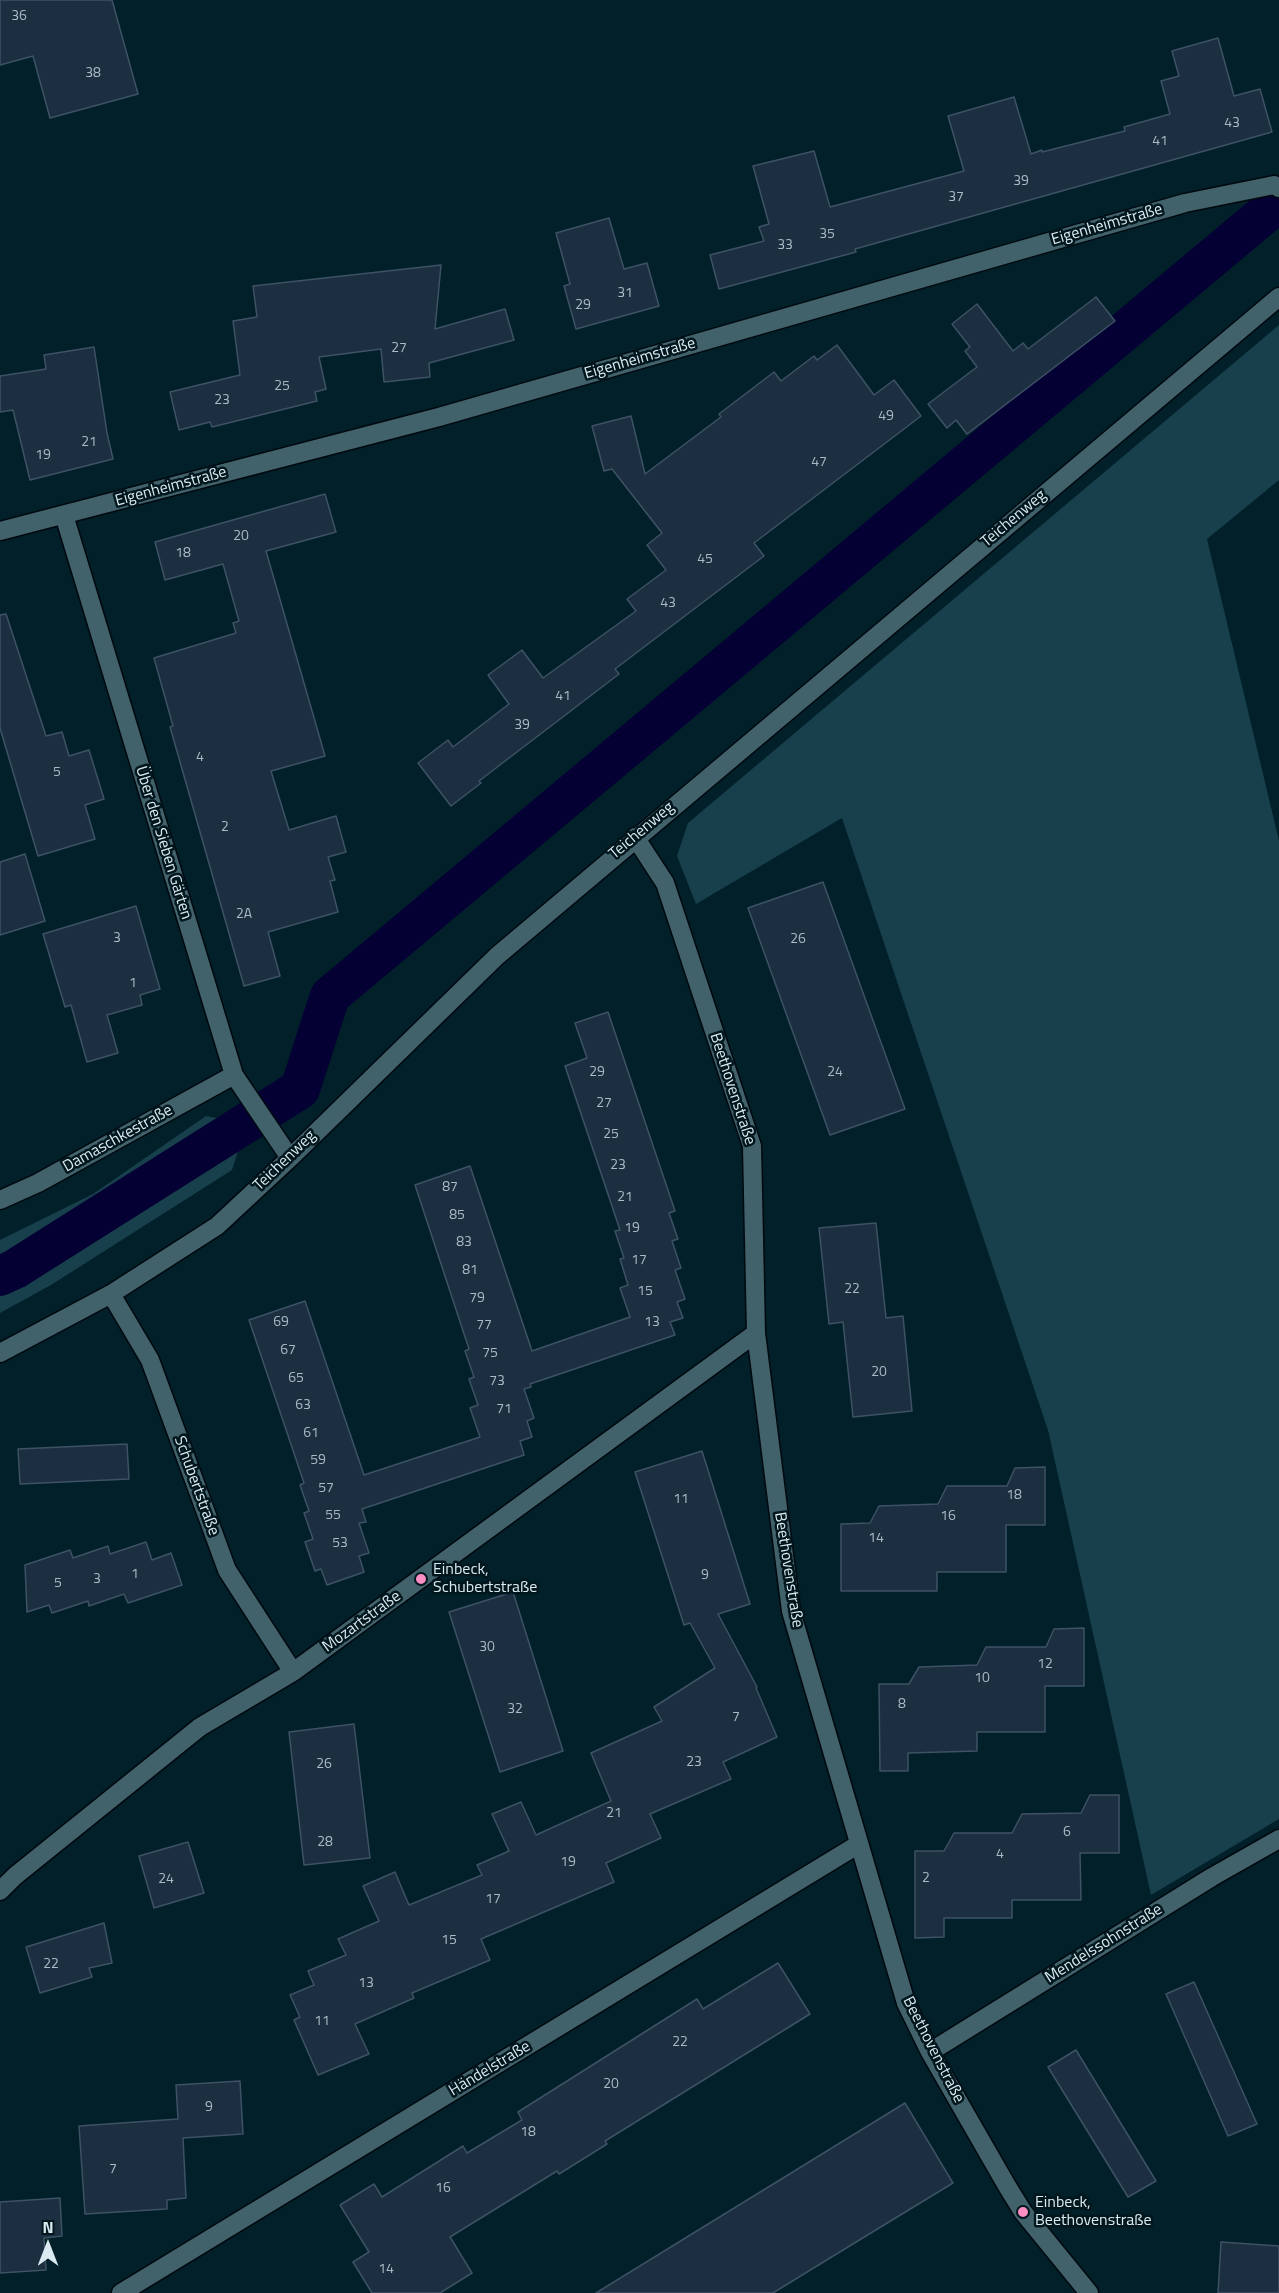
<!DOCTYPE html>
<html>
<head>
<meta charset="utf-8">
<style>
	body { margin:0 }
	#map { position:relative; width:1279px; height:2293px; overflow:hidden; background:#012029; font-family:"Titillium Web",sans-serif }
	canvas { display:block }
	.north { position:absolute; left:18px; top:2215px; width:60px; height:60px; -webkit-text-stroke:4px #01161d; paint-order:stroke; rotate:0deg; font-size:16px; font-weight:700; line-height:24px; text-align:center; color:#d9eaf0 }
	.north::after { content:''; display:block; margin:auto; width:21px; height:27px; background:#d9eaf0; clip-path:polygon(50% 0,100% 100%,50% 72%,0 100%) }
</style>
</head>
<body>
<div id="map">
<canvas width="1279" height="2293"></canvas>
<div class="north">N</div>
</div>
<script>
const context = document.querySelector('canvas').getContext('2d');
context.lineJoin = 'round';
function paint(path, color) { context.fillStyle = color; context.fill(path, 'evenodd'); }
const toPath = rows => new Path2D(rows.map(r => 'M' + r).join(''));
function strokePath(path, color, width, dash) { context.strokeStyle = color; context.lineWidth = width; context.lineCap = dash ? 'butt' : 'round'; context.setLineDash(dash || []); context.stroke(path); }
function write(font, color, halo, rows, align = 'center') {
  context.font = font + ' "Titillium Web",sans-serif'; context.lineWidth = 5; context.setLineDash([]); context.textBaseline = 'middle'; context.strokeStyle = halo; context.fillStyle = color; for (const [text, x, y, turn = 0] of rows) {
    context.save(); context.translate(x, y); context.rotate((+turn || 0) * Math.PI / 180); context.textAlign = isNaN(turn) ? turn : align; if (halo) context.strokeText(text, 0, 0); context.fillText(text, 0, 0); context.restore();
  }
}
paint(toPath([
	[1279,325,1279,480,1207,539,1279,841,1279,1819,1151,1895,1048,1430,842,818,696,904,677,856,688,823],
	[206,1116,217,1118,238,1151,232,1170,51,1285,0,1313,0,1240,93,1194]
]), '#18404c');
strokePath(toPath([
	[0,1276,15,1269,300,1089,330,996,1279,202]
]), '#050034', 40);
const building = toPath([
	[0,0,112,0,138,94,50,118,33,56,0,65,0,0],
	[1218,38,1234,96,1260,89,1272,132,855,249,856,252,719,289,710,255,764,241,759,227,769,224,753,166,814,151,830,207,964,171,948,116,1014,97,1031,154,1042,150,1042,152,1125,131,1124,127,1170,114,1161,81,1179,76,1172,51,1218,38],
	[609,218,624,269,647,263,659,306,576,329,564,286,570,284,556,233,609,218],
	[441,265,435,329,505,309,514,340,429,363,430,377,384,382,381,349,319,357,326,389,315,392,317,401,212,427,210,422,179,430,170,392,240,375,233,321,257,317,253,286,441,265],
	[1096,297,1115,321,967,434,956,420,947,428,928,404,977,367,965,351,970,347,952,324,977,304,1013,351,1023,343,1028,349,1096,297],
	[837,345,874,395,894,380,921,416,754,543,764,556,615,669,619,674,479,781,481,783,451,806,418,763,448,740,453,747,509,704,488,675,522,650,543,678,636,611,627,599,666,570,647,545,662,533,612,469,604,471,592,426,631,416,645,474,721,417,719,414,774,372,781,381,814,356,817,360,837,345],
	[94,347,107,433,113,459,30,480,13,410,0,412,0,376,46,369,44,355,94,347],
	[325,494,336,532,266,551,325,756,271,771,289,830,336,816,346,852,328,857,335,880,330,881,338,912,268,932,280,976,244,986,170,727,173,726,154,658,236,633,233,623,239,621,223,564,165,580,155,542,325,494],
	[6,614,46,736,62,732,69,756,89,750,104,799,85,805,95,839,38,856,0,728,0,615,6,614],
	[25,854,45,921,0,935,0,862,25,854],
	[823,882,905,1109,830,1135,748,908,823,882],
	[136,906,160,989,140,995,142,1005,107,1015,118,1053,87,1062,71,1005,65,1007,43,934,136,906],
	[608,1012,675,1211,669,1213,678,1239,672,1241,681,1268,675,1270,685,1299,677,1302,683,1318,670,1322,675,1335,530,1384,531,1387,524,1389,534,1418,527,1421,532,1437,520,1441,524,1455,362,1509,366,1522,359,1523,369,1553,359,1556,364,1572,327,1585,321,1569,315,1571,305,1542,313,1539,304,1513,309,1511,300,1485,304,1483,249,1320,305,1301,364,1475,480,1437,470,1408,478,1405,469,1379,474,1377,465,1351,469,1349,415,1185,470,1166,532,1351,630,1317,620,1288,628,1285,620,1259,624,1258,615,1231,620,1230,565,1066,587,1058,575,1023,608,1012],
	[876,1223,886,1318,903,1316,912,1411,853,1417,843,1322,829,1324,819,1228,876,1223],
	[127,1444,129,1479,20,1484,18,1449,127,1444],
	[702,1451,750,1604,718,1614,757,1687,756,1688,777,1737,723,1762,731,1779,650,1814,661,1838,606,1863,614,1882,481,1939,490,1960,412,1993,414,1998,355,2024,369,2054,318,2075,294,2020,300,2017,290,1995,314,1985,308,1971,346,1955,338,1939,379,1921,363,1886,395,1872,409,1905,482,1875,477,1865,509,1851,492,1814,521,1802,536,1835,611,1801,591,1753,662,1721,654,1707,715,1668,690,1623,684,1625,635,1472,702,1451],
	[1045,1467,1045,1525,1006,1525,1006,1572,937,1572,937,1591,841,1591,841,1524,870,1523,879,1506,938,1504,947,1486,1007,1486,1015,1468,1045,1467],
	[146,1542,152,1560,171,1553,182,1585,128,1603,124,1594,89,1606,88,1601,52,1613,49,1605,27,1612,25,1565,70,1550,73,1558,108,1546,110,1554,146,1542],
	[513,1592,563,1751,500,1772,449,1612,513,1592],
	[1084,1628,1084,1686,1045,1686,1045,1732,977,1732,977,1751,908,1753,908,1771,880,1771,879,1684,909,1684,919,1667,977,1665,986,1647,1046,1647,1054,1629,1084,1628],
	[354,1724,370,1858,304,1865,289,1732,354,1724],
	[1090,1795,1119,1795,1119,1853,1080,1853,1081,1900,1012,1900,1012,1918,944,1918,944,1937,915,1938,915,1851,944,1851,954,1833,1012,1833,1022,1814,1081,1813,1090,1795],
	[188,1842,204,1893,154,1908,139,1856,188,1842],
	[104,1923,112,1963,89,1968,92,1977,40,1993,26,1947,104,1923],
	[778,1963,810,2014,605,2141,607,2144,559,2174,557,2171,450,2237,472,2273,440,2293,372,2293,353,2262,369,2252,340,2205,374,2184,382,2197,463,2146,467,2153,522,2120,518,2112,697,1999,703,2009,778,1963],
	[1194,1982,1257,2124,1228,2136,1166,1994,1194,1982],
	[1076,2050,1156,2181,1128,2197,1048,2067,1076,2050],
	[240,2081,243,2134,183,2138,186,2198,167,2200,167,2209,85,2214,79,2126,178,2119,176,2085,240,2081],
	[905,2103,953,2183,861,2239,773,2293,596,2293,905,2103],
	[60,2198,62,2236,44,2238,46,2270,0,2273,0,2202,60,2198],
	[1221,2242,1279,2246,1279,2293,1218,2293,1221,2242]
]);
paint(building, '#1c2f41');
strokePath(building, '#3e5265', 1.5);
const street = toPath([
	[64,515,234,1075,290,1158],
	[0,531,439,417,1185,203,1274,185,1279,188],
	[635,837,665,883,752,1146,756,1333,791,1611,906,2003,930,2052,1007,2186,1023,2212,1089,2293],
	[0,1200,38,1183,234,1075],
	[111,1294,150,1360,227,1570,293,1672],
	[0,1353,111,1294,217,1226,290,1158,497,956,1279,297],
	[0,1891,15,1876,200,1727,293,1672,756,1333],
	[930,2052,1212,1877,1279,1839],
	[121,2293,859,1844]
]);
strokePath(street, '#00090f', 21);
strokePath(street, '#41616b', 18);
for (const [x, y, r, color] of [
	[421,1579,6,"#fc8fc1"],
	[1023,2212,6,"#fc8fc1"]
]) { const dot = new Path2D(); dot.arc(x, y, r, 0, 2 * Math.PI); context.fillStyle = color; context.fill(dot); strokePath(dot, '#01161d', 2); }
write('14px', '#aabbc4', null, [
	["36",19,17],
	["38",93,74],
	["43",1232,124],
	["41",1160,142],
	["39",1021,182],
	["37",956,198],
	["35",827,235],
	["33",785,246],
	["31",625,294],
	["29",583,306],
	["27",399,349],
	["25",282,387],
	["23",222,401],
	["49",886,417],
	["21",89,443],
	["19",43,456],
	["47",819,463],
	["20",241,537],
	["18",183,554],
	["45",705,560],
	["43",668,604],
	["41",563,697],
	["39",522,726],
	["4",200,758],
	["5",57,773],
	["2",225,828],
	["2A",244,915],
	["3",117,939],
	["26",798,940],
	["1",133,984],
	["29",597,1073],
	["24",835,1073],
	["27",604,1104],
	["25",611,1135],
	["23",618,1166],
	["87",450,1188],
	["21",625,1198],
	["85",457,1216],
	["19",632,1229],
	["83",464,1243],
	["17",639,1261],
	["81",470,1271],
	["22",852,1290],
	["15",645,1292],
	["79",477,1299],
	["69",281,1323],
	["13",652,1323],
	["77",484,1326],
	["67",288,1351],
	["75",490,1354],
	["20",879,1373],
	["65",296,1379],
	["73",497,1382],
	["63",303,1406],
	["71",504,1410],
	["61",311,1434],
	["59",318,1461],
	["57",326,1489],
	["18",1014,1496],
	["11",681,1500],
	["55",333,1516],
	["16",948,1517],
	["14",876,1539],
	["53",340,1544],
	["1",135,1575],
	["9",705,1576],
	["3",97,1580],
	["5",58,1584],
	["30",487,1648],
	["12",1045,1665],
	["10",982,1679],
	["8",902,1705],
	["32",515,1710],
	["7",736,1718],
	["23",694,1763],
	["26",324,1765],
	["21",614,1814],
	["6",1067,1833],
	["28",325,1843],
	["4",1000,1855],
	["19",568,1863],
	["2",926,1879],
	["24",166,1880],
	["17",493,1900],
	["15",449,1941],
	["22",51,1965],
	["13",366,1984],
	["11",322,2022],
	["22",680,2043],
	["20",611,2085],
	["9",209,2108],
	["18",528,2133],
	["7",113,2170],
	["16",443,2189],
	["14",386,2270]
]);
write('16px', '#d9eaf0', '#01161d', [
	["Eigenheimstraße",1107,225,-16],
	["Eigenheimstraße",640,359,-16],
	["Eigenheimstraße",171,487,-15],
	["Teichenweg",1014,519,-40],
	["Teichenweg",642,831,-40],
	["Über den Sieben Gärten",163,843,73],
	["Beethovenstraße",732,1089,72],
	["Damaschkestraße",118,1139,-29],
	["Teichenweg",285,1161,-44],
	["Schubertstraße",196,1486,70],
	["Beethovenstraße",788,1570,81],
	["Mozartstraße",362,1622,-36],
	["Mendelssohnstraße",1104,1944,-32],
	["Beethovenstraße",933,2050,63],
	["Händelstraße",490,2069,-31]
]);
write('16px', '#d9eaf0', '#01161d', [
	["Einbeck,",433,1570],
	["Schubertstraße",433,1588],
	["Einbeck,",1035,2203],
	["Beethovenstraße",1035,2221]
], 'left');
</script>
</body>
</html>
